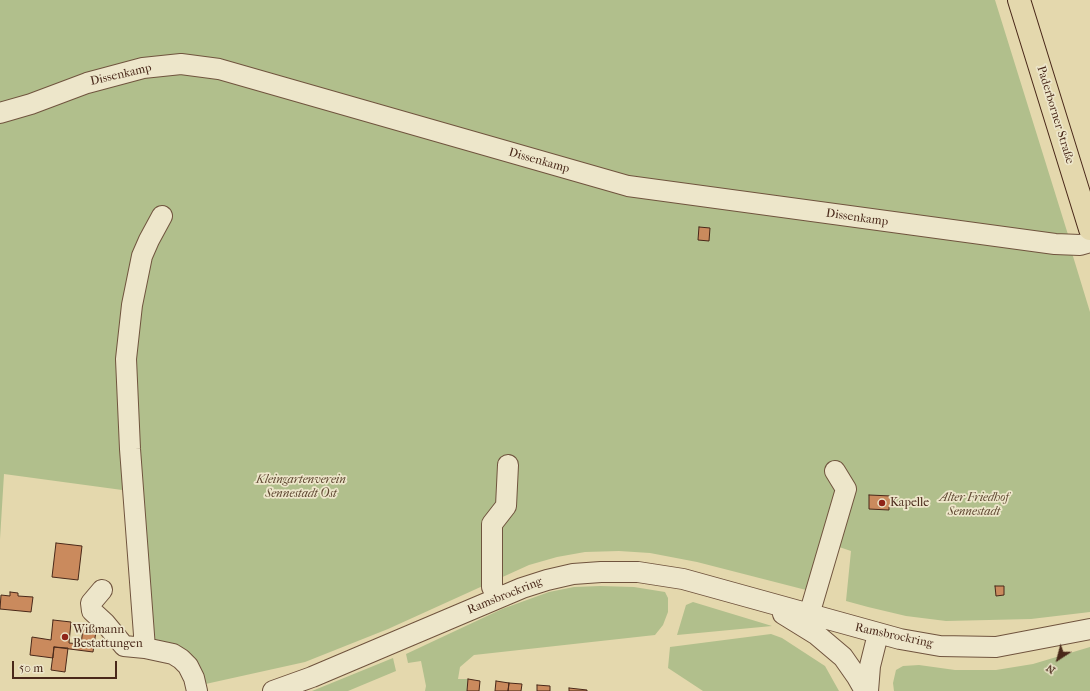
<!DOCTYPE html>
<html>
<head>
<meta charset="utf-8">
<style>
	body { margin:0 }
	#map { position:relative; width:1090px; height:691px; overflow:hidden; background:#e4d8ad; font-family:"IM FELL French Canon",serif }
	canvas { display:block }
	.north { position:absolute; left:1038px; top:639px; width:40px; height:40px; -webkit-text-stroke:3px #ede6ca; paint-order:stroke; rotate:216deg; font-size:11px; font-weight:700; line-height:16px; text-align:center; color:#492819 }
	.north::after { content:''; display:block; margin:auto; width:14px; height:18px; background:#492819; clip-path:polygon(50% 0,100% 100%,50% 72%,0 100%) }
	.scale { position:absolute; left:12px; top:661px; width:105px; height:18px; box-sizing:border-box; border:2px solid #492819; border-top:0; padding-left:5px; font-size:12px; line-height:14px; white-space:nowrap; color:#492819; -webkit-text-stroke:3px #ede6ca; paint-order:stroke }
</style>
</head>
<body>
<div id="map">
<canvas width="1090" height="691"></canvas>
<div class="north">N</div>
<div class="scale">50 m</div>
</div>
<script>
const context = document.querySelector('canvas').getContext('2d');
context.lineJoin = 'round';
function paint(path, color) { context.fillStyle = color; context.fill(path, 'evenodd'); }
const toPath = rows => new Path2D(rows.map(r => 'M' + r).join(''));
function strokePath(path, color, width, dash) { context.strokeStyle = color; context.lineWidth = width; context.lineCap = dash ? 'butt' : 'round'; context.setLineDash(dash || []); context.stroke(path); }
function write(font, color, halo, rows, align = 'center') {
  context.font = font + ' "IM FELL French Canon",serif'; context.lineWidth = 3.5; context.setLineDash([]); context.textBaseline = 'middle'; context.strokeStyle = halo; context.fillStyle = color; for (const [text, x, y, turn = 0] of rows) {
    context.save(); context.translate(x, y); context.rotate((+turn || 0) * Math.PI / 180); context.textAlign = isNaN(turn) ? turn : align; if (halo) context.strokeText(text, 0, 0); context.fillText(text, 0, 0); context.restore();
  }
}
paint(toPath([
	[0,0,995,0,1070,241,1072,253,1090,312,1090,612,1031,619,946,621,906,616,868,607,846,601,851,551,827,543,810,591,697,562,650,553,619,551,585,552,557,557,529,565,388,629,305,662,201,685,147,642,137,492,4,474,0,539],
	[600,586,634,587,665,592,668,598,668,612,663,625,655,635,474,655,460,667,458,679,468,679,467,691,425,691,426,686,421,661,408,663,406,654,502,609,549,592,574,587],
	[693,602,772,626,677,635,686,605],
	[771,634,782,638,825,666,839,691,703,691,668,668,670,647],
	[1090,647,1090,691,894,691,893,683,896,670,903,666,919,665,955,670,996,670,1033,664],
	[393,658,396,671,348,691,312,691]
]), '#b1bf8c');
const building = toPath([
	[699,227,710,228,709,241,698,240,699,227],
	[869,495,891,496,890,499,895,499,895,507,889,507,889,510,869,509,869,495],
	[56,543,82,546,78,580,52,577,56,543],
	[995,586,1004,586,1004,595,996,596,995,586],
	[10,592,18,593,18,596,33,597,31,612,0,609,1,595,10,596,10,592],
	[53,620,71,622,69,643,81,644,83,629,96,631,93,652,54,647,53,658,30,655,32,637,51,640,53,620],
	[54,647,68,648,65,672,51,670,54,647],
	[468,679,480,681,479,691,467,691,468,679],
	[496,681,509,683,508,691,495,691,496,681],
	[509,683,522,684,521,691,508,691,509,683],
	[537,685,550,686,550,691,537,691,537,685],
	[569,688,587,690,587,691,569,691,569,688]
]);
paint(building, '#ca8a5d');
strokePath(building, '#492819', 1);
const minor = toPath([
	[0,113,31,104,87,83,143,68,181,64,219,69,628,186,1055,244,1080,245,1090,242],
	[162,216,149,240,142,256,132,305,126,359,130,449,145,648,173,654,181,659,188,666,194,678,197,691],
	[102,590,91,603,92,611,105,623,124,646,145,648],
	[498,598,492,587,492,524,506,506,508,465],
	[783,614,817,635,843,657,857,677,865,691],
	[809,615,846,489,835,471],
	[273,691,312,677,522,588,547,580,573,574,601,572,638,572,683,579,900,639,940,646,996,647,1090,629],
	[868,691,870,666,878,634]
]);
const major = toPath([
	[1019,0,1090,229]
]);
strokePath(minor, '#70543e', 22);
strokePath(major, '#492819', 24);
strokePath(minor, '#ede6ca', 20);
strokePath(major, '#e4d8ad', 22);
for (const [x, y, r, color] of [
	[882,503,4,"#8f2418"],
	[65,637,4,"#8f2418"]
]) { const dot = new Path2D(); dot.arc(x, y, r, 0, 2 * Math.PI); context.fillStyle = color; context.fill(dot); strokePath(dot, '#ede6ca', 1.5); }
write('12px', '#492819', '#ede6ca', [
	["Dissenkamp",121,75,-13],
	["Paderborner Straße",1055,115,73],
	["Dissenkamp",539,161,16],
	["Dissenkamp",857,218,8],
	["Ramsbrockring",505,596,-22],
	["Ramsbrockring",894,636,12]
]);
write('italic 12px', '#5e4630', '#ede6ca', [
	["Kleingartenverein",301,480],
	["Sennestadt Ost",301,494],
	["Alter Friedhof",974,498],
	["Sennestadt",974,512]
]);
write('12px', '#492819', '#ede6ca', [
	["Kapelle",890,503],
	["Wißmann",73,630],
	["Bestattungen",73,644]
], 'left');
</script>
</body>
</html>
